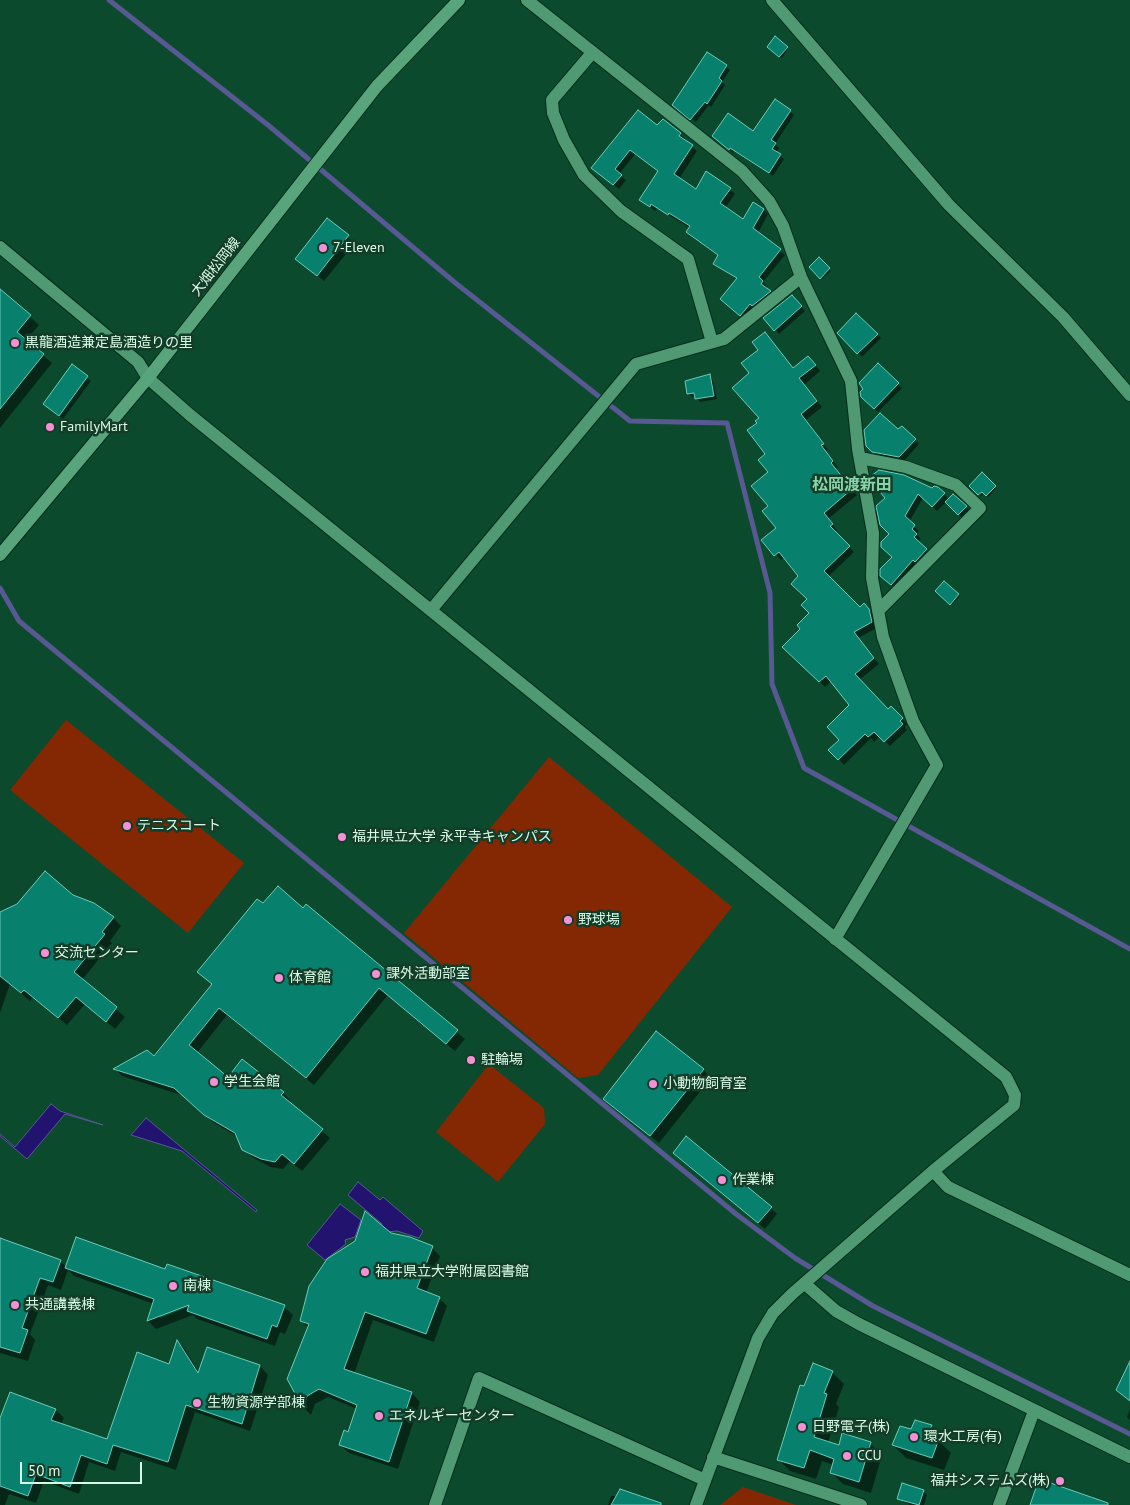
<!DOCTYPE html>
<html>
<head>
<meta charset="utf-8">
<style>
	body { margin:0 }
	#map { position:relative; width:1130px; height:1505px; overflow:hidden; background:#0c4a2e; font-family:"PT Sans",sans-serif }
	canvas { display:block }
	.scale { position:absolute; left:20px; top:1462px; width:122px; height:22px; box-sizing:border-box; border:2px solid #d7fce6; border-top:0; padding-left:6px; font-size:15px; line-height:18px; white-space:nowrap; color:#d7fce6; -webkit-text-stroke:4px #143c28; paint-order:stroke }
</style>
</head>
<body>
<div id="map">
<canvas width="1130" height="1505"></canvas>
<div class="scale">50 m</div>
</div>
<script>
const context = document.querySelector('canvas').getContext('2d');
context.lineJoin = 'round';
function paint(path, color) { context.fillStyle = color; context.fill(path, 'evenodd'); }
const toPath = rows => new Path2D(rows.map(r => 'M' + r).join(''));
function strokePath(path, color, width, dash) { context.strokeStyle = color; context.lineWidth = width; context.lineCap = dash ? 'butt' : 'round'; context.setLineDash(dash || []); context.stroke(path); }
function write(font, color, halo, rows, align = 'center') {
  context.font = font + ' "PT Sans","Noto Sans JP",sans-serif'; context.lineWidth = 5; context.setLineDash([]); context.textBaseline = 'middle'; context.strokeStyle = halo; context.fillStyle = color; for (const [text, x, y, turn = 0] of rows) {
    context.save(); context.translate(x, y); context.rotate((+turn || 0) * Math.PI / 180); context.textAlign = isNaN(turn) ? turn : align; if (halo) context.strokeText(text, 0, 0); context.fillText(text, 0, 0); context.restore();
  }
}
paint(toPath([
	[66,720,244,863,188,933,10,790],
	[549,757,732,907,598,1075,578,1078,404,933],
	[489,1064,544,1108,545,1124,498,1182,436,1132],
	[743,1487,796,1505,720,1505]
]), '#832802');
const water = toPath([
	[51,1104,60,1111,103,1125,65,1114,27,1159,0,1136,0,1134,15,1147,51,1104],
	[146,1118,257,1210,256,1212,182,1151,131,1135,146,1118],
	[358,1182,380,1200,383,1197,423,1231,419,1238,397,1231,374,1233,382,1224,348,1195,358,1182],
	[340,1204,361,1220,355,1237,345,1240,346,1244,325,1260,307,1245,340,1204]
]);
paint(water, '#21136e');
strokePath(water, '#585992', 1);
paint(toPath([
	[775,38,788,49,782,58,768,47],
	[707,54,730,70,722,82,725,85,711,107,709,105,696,122,676,107],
	[776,101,794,115,775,144,779,148,776,153,784,159,773,176,734,151,733,153,717,140,753,133],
	[657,127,680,134,685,139,684,140,697,151,679,179,696,190,730,189,735,194,725,208,743,221,763,209,768,214,758,233,785,255,763,282,767,287,766,289,775,296,746,320,726,304,738,279,715,264,719,256,692,237,687,232,690,228,657,208,655,211,640,200,659,172,636,153,619,174,626,180,619,189,598,172],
	[327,220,355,243,324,281,296,259],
	[819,259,831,271,822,279,810,267],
	[0,290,39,325,26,340,52,363,0,428],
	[792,296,805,311,779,334,765,318],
	[856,315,881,338,862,357,839,333],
	[765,333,794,369,814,363,820,371,804,385,822,407,806,420,828,450,826,451,838,467,835,469,857,495,828,519,837,530,835,532,854,552,828,577,860,609,864,605,874,616,877,628,858,638,879,664,859,680,888,711,891,707,907,724,905,727,907,730,890,746,880,736,874,742,871,738,844,765,830,750,841,740,851,705,832,681,825,687,784,647,802,629,811,613,800,576,785,557,781,560,763,540,778,528,769,507,770,473,758,423,761,418,750,373],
	[878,365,902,388,878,412,862,397],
	[72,366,91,381,63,419,48,407],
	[709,376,713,380,717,399,700,402,696,397,692,397,688,393],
	[902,427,919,444,904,461,878,456,867,446],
	[982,474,996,489,988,497,984,493,981,496,970,486],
	[938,488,949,499,953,495,970,511,962,518,946,502,937,511,923,498,909,522,919,531,916,534,921,539,918,543,931,555,896,589,887,581,893,557,887,498],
	[945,582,960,596,952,605,937,591],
	[72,896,113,918,121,926,110,941,112,943,82,980,125,1017,115,1029,85,1004,67,1025,33,997,30,1001,10,984,0,1013,0,915],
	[263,905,303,909,465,1039,455,1051,388,995,314,1085,227,1015,197,1053,228,1078,283,1093,291,1101,289,1103,330,1138,302,1171,290,1161,283,1169,270,1167,252,1157,243,1149,238,1137,214,1123,184,1096,122,1076,115,1069,154,1058,213,985],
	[703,1069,711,1078,659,1143,613,1107],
	[681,1159,771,1208,777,1214,765,1229],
	[391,1234,432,1248,440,1256,426,1293,439,1298,447,1306,434,1342,373,1320,354,1374,412,1393,420,1402,398,1469,349,1453,340,1445,349,1433,357,1409,328,1397,315,1404,311,1415,304,1408,289,1379,309,1328,301,1321],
	[0,1239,60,1261,67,1267,166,1271,168,1265,284,1307,293,1315,285,1334,280,1332,275,1346,197,1319,193,1315,156,1329,148,1321,154,1304,74,1276,68,1270,61,1290,48,1285,30,1334,35,1340,28,1361,0,1353],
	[195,1302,196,1304,160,1318,160,1315],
	[178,1342,185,1349,199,1373,260,1366,268,1375,250,1431,195,1412,176,1470,121,1452,115,1471,89,1462,79,1494,44,1481,36,1503,9,1494,5,1505,0,1505,0,1421,10,1394,56,1410,64,1418,61,1424,108,1441,170,1366],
	[832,1372,844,1384,836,1404,839,1407,828,1443,840,1446,870,1443,882,1455,871,1493,843,1484,831,1472,833,1465,822,1461,816,1479,790,1471,778,1459,805,1388],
	[1130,1409,1130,1420,1127,1417],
	[931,1426,944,1439,942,1444,951,1453,944,1470,906,1458,893,1445,912,1431],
	[923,1491,927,1495,924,1505,910,1505,899,1499],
	[611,1496,618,1496,649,1505,608,1505]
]), '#0007');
strokePath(toPath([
	[109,0,268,125,453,281,630,421,727,423,770,593,772,684,804,768,1130,949],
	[0,588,19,621,633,1129,736,1214,795,1258,873,1306,1130,1434]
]), '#585992', 5);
const building = toPath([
	[775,36,788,47,779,57,767,47,775,36],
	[707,52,727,65,719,78,722,81,707,104,705,102,690,120,672,105,707,52],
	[775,99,791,110,771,140,776,143,772,149,781,154,769,173,730,148,729,150,712,136,728,113,753,131,775,99],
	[638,110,657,125,663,119,681,133,679,136,693,145,674,174,696,189,706,171,731,188,720,203,743,219,753,202,764,209,753,228,781,249,759,277,763,281,761,284,771,291,752,306,750,304,740,316,720,299,737,278,713,264,718,255,686,232,690,226,669,213,668,215,651,204,650,207,639,200,658,171,630,150,615,169,622,175,613,185,591,168,638,110],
	[327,218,349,235,317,276,295,259,327,218],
	[819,257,830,268,820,279,809,267,819,257],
	[0,289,31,315,17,332,44,354,0,409,0,289],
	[792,295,802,306,774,331,763,318,792,295],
	[856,313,878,334,857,354,837,333,856,313],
	[765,332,793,368,808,356,816,365,799,378,817,401,801,414,824,444,821,445,833,461,831,463,852,489,824,513,833,524,830,526,850,546,824,571,860,607,864,603,869,609,872,622,854,632,874,658,855,674,888,709,891,706,903,718,900,721,903,724,884,742,874,732,868,737,865,734,838,760,828,750,839,740,827,727,849,705,826,676,819,682,782,647,800,629,797,625,809,613,801,605,807,599,791,584,798,576,779,552,774,556,761,540,776,528,762,511,768,506,751,486,768,472,758,460,765,454,747,430,757,423,755,421,759,418,732,388,749,373,741,363,758,350,752,342,765,332],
	[878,363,899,383,874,409,861,397,860,392,863,389,859,383,878,363],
	[72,364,88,376,59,416,43,404,72,364],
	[710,374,714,396,695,399,694,393,687,394,685,381,710,374],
	[880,413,898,429,902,426,916,439,899,457,872,452,866,446,864,430,880,413],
	[879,470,904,475,932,488,934,486,938,487,945,493,932,507,918,494,905,516,915,525,912,529,917,534,914,537,927,549,915,562,913,560,891,585,880,576,880,569,892,557,881,547,881,542,889,534,880,525,876,506,885,498,872,483,871,476,879,470],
	[982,472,996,486,986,496,982,492,978,495,969,486,982,472],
	[953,494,967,506,958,515,945,502,953,494],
	[944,581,959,594,950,605,935,591,944,581],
	[45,871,73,895,94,903,114,917,102,932,105,934,74,972,117,1007,106,1022,76,997,58,1018,24,990,21,993,0,976,0,912,17,904,45,871],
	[278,886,303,908,306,904,458,1030,446,1044,379,988,306,1078,219,1008,189,1045,228,1077,242,1059,284,1092,281,1095,323,1129,294,1164,282,1154,275,1162,261,1159,242,1150,235,1133,204,1115,174,1088,113,1069,147,1050,154,1056,212,984,197,972,257,899,263,903,278,886],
	[656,1031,704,1069,650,1136,603,1099,656,1031],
	[686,1136,772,1207,758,1223,673,1153,686,1136],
	[365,1211,391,1233,410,1237,433,1246,417,1288,440,1297,426,1334,365,1312,344,1369,412,1392,389,1462,339,1445,344,1430,348,1432,357,1405,319,1389,307,1396,303,1408,287,1379,309,1324,300,1321,309,1286,327,1259,355,1241,365,1211],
	[76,1237,165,1269,167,1264,285,1305,277,1327,272,1325,267,1339,187,1311,189,1305,147,1321,154,1299,65,1268,76,1237],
	[0,1238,61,1260,53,1282,40,1278,22,1328,28,1330,20,1353,0,1347,0,1238],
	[177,1340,198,1373,207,1347,260,1365,242,1424,186,1405,168,1462,113,1445,107,1464,81,1455,70,1487,36,1474,28,1496,0,1486,0,1418,10,1392,56,1409,51,1420,107,1439,137,1352,169,1364,177,1340],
	[1130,1361,1130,1401,1116,1390,1130,1361],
	[813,1363,833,1371,824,1393,827,1394,814,1437,839,1445,842,1433,871,1442,859,1482,830,1473,834,1459,810,1450,804,1468,777,1460,800,1385,804,1386,813,1363],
	[915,1420,932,1425,928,1435,939,1439,932,1458,892,1445,900,1426,911,1429,915,1420],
	[1039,1479,1108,1503,1108,1505,1030,1505,1039,1479],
	[902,1483,924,1490,919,1505,897,1499,902,1483],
	[620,1489,661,1503,661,1505,611,1505,620,1489]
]);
paint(building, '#08806e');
strokePath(building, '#6bcbb8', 1);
const minor = toPath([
	[527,0,742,171,769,201,783,226,801,277,851,381,858,449,873,533,872,578,883,637,913,721,937,765,835,939],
	[772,0,949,205,1063,317,1130,395],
	[592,53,552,100,553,113,564,140,584,175,621,211,688,259,712,342],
	[0,247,138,362,148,378,190,415,1006,1077,1015,1095,1014,1105,933,1171],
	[860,458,906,467,956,485,980,508,878,611],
	[431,610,636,364,724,339,801,277],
	[805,1284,836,1311,859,1324,1130,1457],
	[713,1457,861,1505],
	[435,1505,479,1378,705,1480],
	[696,1505,758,1338,773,1313,792,1294,933,1171,948,1187,1130,1275],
	[999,1505,1034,1411]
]);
const secondary = toPath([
	[0,555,148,378,377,86,459,0]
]);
strokePath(minor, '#032d1a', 14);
strokePath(secondary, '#032d1a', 14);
strokePath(minor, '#4f9a72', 12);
strokePath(secondary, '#58a57c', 12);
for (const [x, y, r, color] of [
	[323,248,5,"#f391d6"],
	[15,343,5,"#f391d6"],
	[50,427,5,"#f391d6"],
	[127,826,5,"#f391d6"],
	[342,837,5,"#f391d6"],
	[568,920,5,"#f391d6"],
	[45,953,5,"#f391d6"],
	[376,974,5,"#f391d6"],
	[279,978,5,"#f391d6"],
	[471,1060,5,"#f391d6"],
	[214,1082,5,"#f391d6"],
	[653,1084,5,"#f391d6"],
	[722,1180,5,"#f391d6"],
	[365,1272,5,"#f391d6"],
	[173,1286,5,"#f391d6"],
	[15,1305,5,"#f391d6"],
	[197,1403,5,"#f391d6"],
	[379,1416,5,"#f391d6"],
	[802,1427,5,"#f391d6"],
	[914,1437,5,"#f391d6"],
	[847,1456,5,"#f391d6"],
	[1060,1481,5,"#f391d6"]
]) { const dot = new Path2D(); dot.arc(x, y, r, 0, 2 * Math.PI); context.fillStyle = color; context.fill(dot); strokePath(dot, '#143c28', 2); }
write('14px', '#d7fce6', '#143c28', [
	["7-Eleven",333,248],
	["黒龍酒造兼定島酒造りの里",25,343],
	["FamilyMart",60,427],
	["テニスコート",137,826],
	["福井県立大学 永平寺キャンパス",352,837],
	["野球場",578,920],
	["交流センター",55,953],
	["課外活動部室",386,974],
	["体育館",289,978],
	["駐輪場",481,1060],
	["学生会館",224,1082],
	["小動物飼育室",663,1084],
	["作業棟",732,1180],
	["福井県立大学附属図書館",375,1272],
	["南棟",183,1286],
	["共通講義棟",25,1305],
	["生物資源学部棟",207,1403],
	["エネルギーセンター",389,1416],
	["日野電子(株)",812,1427],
	["環水工房(有)",924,1437],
	["CCU",857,1456],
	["福井システムズ(株)",1050,1481,"right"]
], 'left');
write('14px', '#d7fce6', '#143c28', [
	["大畑松岡線",216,267,-52]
]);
write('bold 16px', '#89d4a9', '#143c28', [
	["松岡渡新田",852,485]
]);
</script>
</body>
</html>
